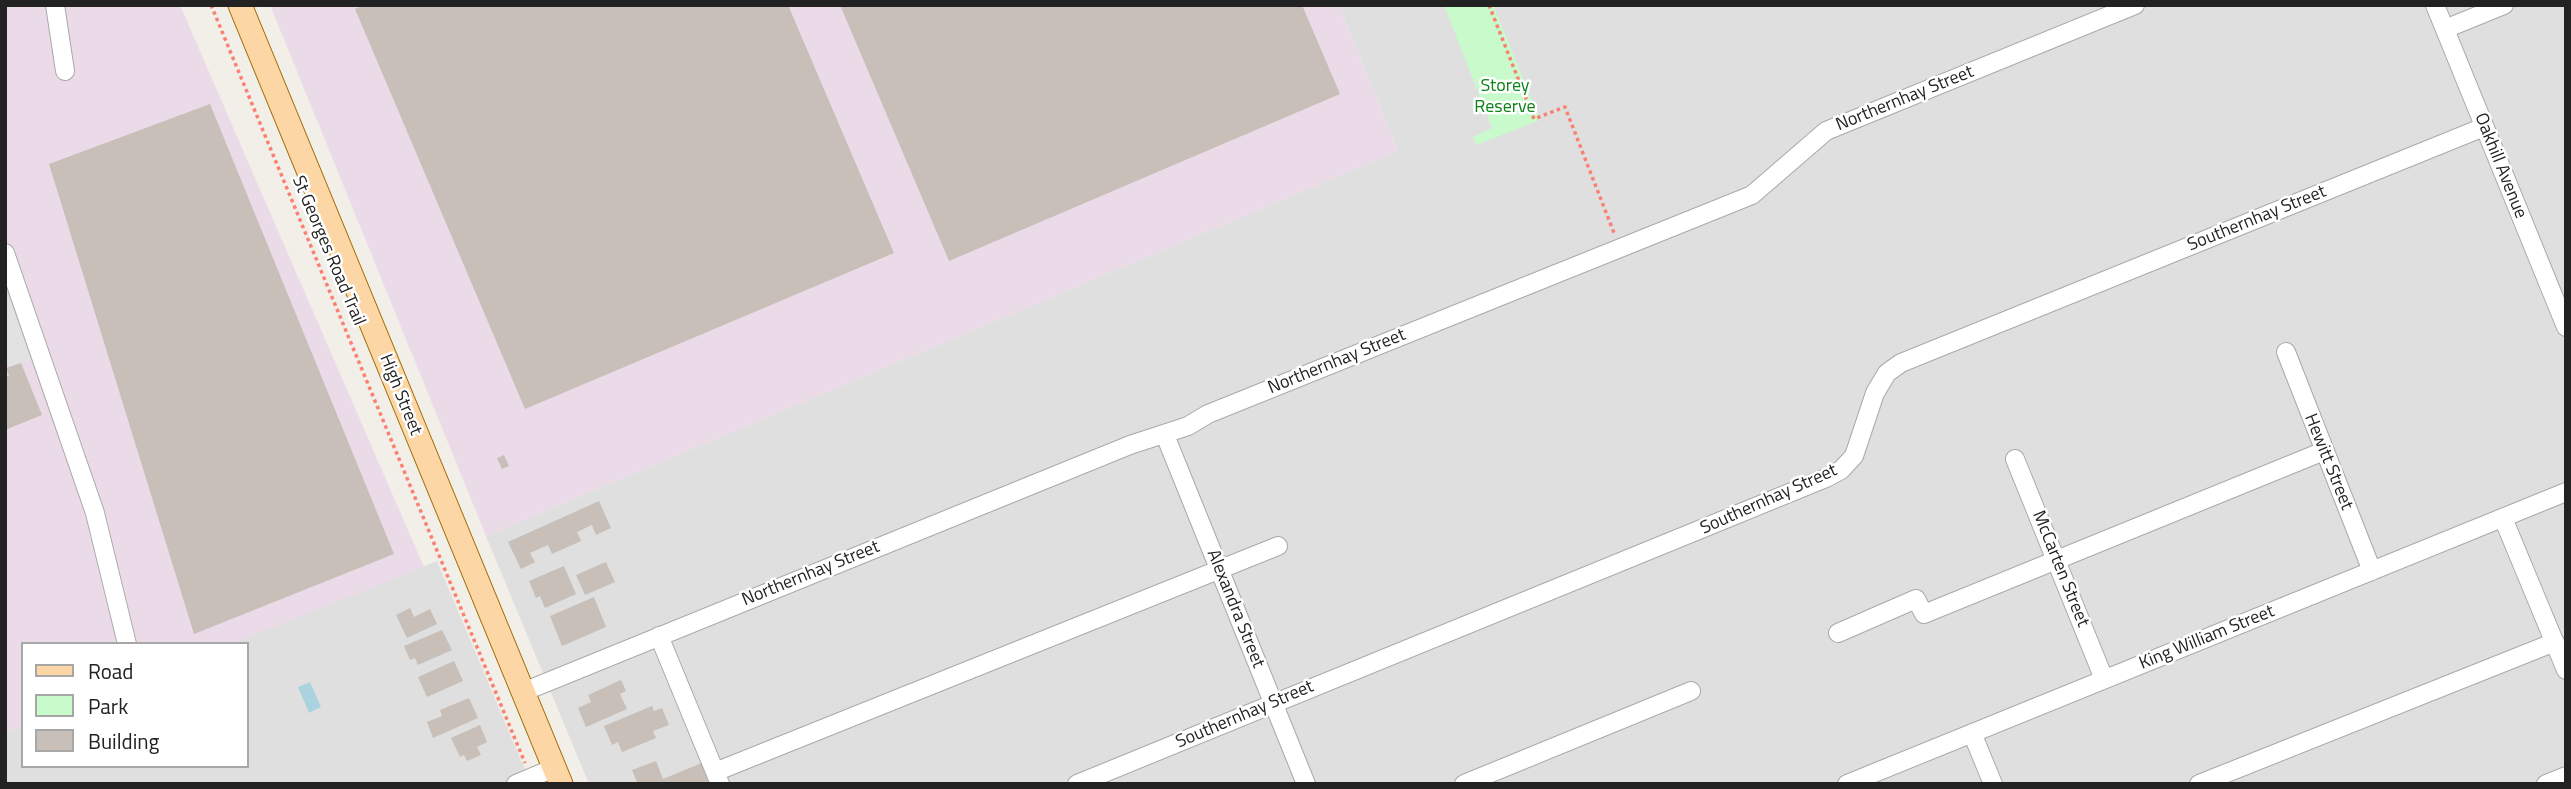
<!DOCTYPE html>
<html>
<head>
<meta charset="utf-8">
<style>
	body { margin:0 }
	#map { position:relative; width:2571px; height:789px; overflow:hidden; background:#f2efe9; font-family:"Titillium Web",sans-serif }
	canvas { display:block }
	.frame { position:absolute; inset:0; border:7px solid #222; pointer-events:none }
	.legend { position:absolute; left:21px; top:642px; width:228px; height:126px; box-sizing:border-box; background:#fff; border:2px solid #a7a7a7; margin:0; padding:9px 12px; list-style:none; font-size:21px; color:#222 }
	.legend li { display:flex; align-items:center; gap:14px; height:35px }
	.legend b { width:35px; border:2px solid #a7a7a7 }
</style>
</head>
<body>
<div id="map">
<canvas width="2571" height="789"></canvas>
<div class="frame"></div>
<ul class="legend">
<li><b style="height:9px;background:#fcd6a4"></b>Road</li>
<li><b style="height:19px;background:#c8facc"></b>Park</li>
<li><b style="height:19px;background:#c7bfb8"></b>Building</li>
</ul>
</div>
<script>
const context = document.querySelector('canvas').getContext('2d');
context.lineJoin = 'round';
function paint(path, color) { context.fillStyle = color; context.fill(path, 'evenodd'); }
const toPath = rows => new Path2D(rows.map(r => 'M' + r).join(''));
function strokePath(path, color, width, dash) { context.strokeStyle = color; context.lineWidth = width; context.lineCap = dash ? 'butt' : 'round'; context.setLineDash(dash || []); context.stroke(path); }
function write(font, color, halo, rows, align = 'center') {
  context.font = font + ' "Titillium Web",sans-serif'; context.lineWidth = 5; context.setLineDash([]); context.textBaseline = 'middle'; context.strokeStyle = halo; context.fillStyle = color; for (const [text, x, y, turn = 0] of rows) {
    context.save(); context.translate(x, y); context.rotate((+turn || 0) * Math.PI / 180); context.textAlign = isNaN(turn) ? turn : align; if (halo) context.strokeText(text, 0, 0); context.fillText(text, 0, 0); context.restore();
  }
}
paint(toPath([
	[1339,5,2566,5,2566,784,589,784,486,536,1398,151],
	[437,561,531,784,5,784,5,733,23,726,23,766,247,766,247,644,229,644]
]), '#e0dfdf');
paint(toPath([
	[5,5,180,5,424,567,230,644,23,644,23,726,5,733],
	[270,5,1339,5,1398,151,486,536]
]), '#ebdbe8');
paint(toPath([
	[1444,5,1493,5,1540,120,1476,145,1473,137,1492,128]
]), '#c8facc');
paint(toPath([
	[12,295,31,360,5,368,5,297]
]), '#e2e2e2');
paint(toPath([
	[310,682,321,707,309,713,298,687]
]), '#aad3df');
paint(toPath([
	[365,5,788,5,894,253,525,409,355,9],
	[840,5,1302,5,1340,94,949,261],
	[210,104,394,554,194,634,49,164],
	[21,363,42,415,5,430,5,377,9,376,6,368],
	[504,455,509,466,502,469,497,458],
	[599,501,611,528,596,535,592,525,577,532,581,541,552,554,548,545,530,553,535,562,521,569,508,542],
	[606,562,615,582,585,595,576,575],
	[564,566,576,594,545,608,540,596,536,598,529,581],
	[594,597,606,627,562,646,550,616],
	[410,608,414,617,430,609,437,624,407,638,396,615],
	[442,630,452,650,418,665,415,658,410,660,404,646],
	[454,661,463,681,427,697,418,677],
	[621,680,626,691,620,694,627,709,586,727,578,708,591,702,588,695],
	[469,698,478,718,433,738,427,722,442,716,440,710],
	[652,706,654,711,662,708,669,725,653,731,656,738,622,752,618,742,612,745,604,726],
	[480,725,487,742,477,747,481,755,467,761,464,755,460,757,451,738],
	[656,761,663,779,704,762,714,784,632,784,637,782,632,770]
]), '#c7bfb8');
const minor = toPath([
	[55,5,65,71],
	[2435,5,2566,327],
	[2445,29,2504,5],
	[5,253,95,513,127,644],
	[2286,352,2372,571],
	[1165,435,1306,784],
	[2015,459,2104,679],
	[2503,518,2566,670],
	[1838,633,1916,599,1924,614,2324,451],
	[659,636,720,784],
	[523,692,1130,445,1188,426,1208,414,1752,195,1826,131,2135,5],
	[1972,733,1993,784],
	[715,772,1278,546],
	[516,784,554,768],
	[1077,784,1826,478,1841,470,1854,456,1875,393,1887,373,1901,363,2484,127],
	[1464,784,1691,691],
	[1847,784,2566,492],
	[2199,784,2555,642],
	[2546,784,2566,776]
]);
const major = toPath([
	[240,5,561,784]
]);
strokePath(minor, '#a9a9a9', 20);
strokePath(major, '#a06b00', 25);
strokePath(toPath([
	[211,5,525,763],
	[1489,5,1534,119,1565,107,1614,233]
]), '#fa8072', 3.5, [3.5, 3.5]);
strokePath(minor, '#fff', 18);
strokePath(major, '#fcd6a4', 23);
write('18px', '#0c8416', '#fff', [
	["Storey",1505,87],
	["Reserve",1505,108]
]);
write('18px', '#222', '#fff', [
	["Northernhay Street",1905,99,-22],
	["Oakhill Avenue",2500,166,68],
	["Southernhay Street",2257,219,-22],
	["St Georges Road Trail",328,251,67],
	["Northernhay Street",1337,362,-22],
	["High Street",400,395,68],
	["Hewitt Street",2328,462,68],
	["Southernhay Street",1769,500,-24],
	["McCarten Street",2060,569,68],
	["Northernhay Street",811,574,-22],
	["Alexandra Street",1235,609,68],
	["King William Street",2207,638,-22],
	["Southernhay Street",1245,715,-23]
]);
</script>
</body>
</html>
